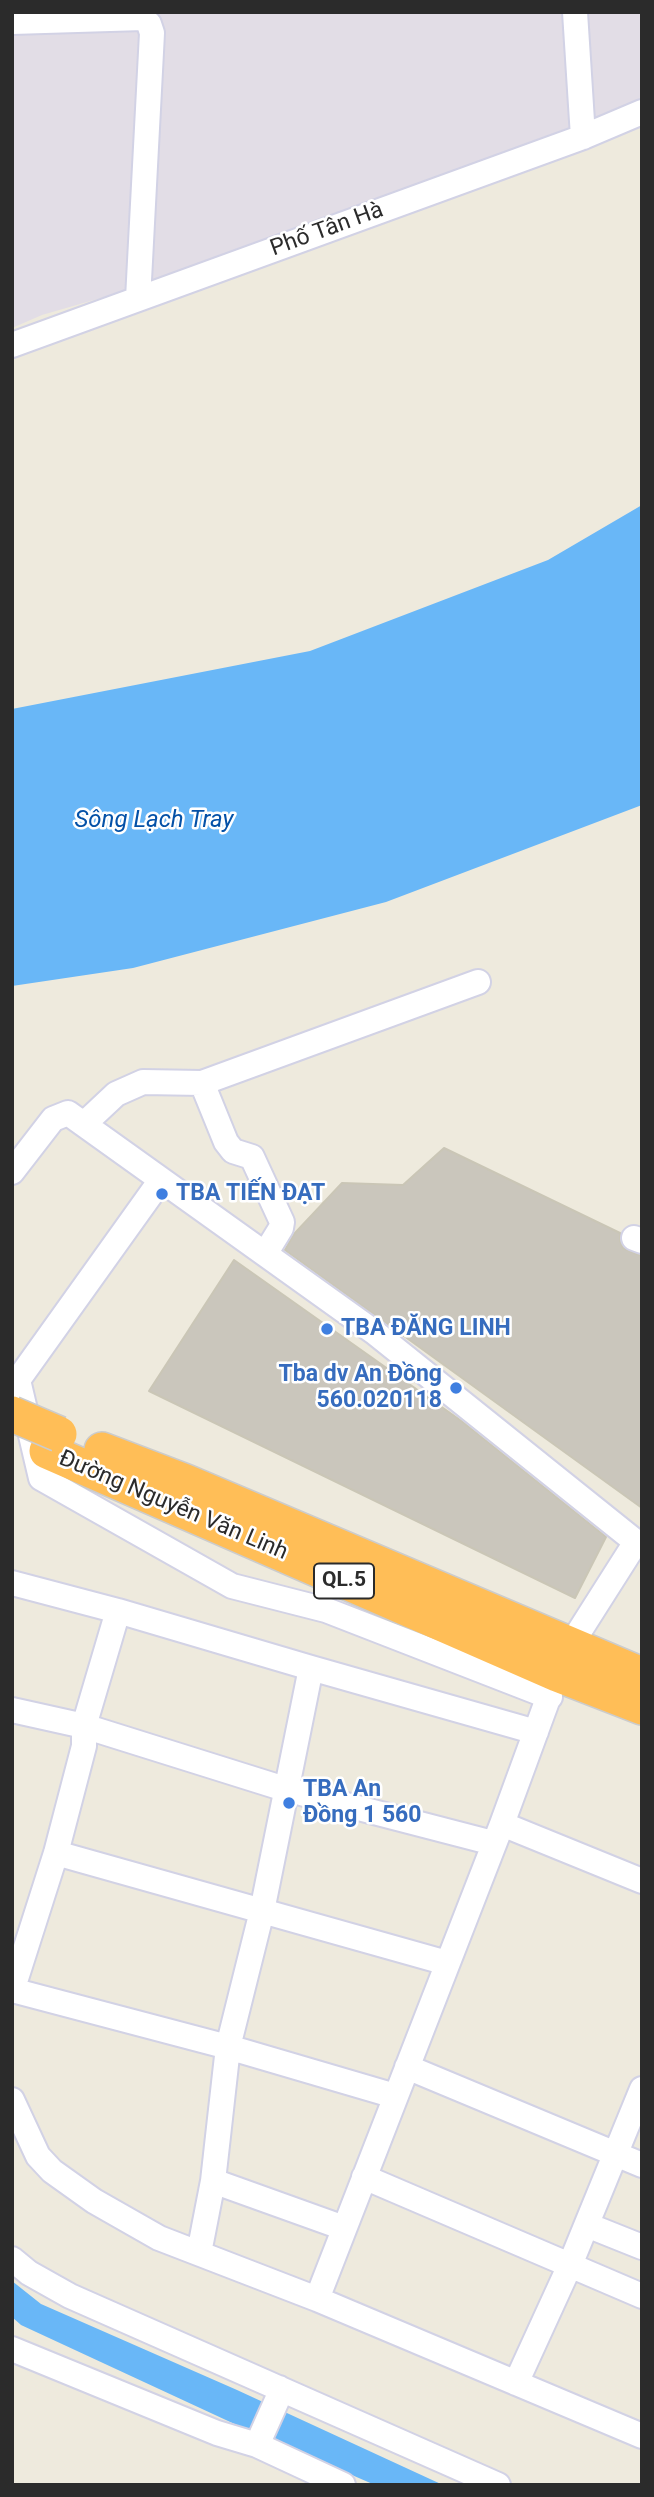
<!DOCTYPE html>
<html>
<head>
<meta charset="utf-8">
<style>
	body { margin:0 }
	#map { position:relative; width:654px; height:2497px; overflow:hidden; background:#eeeadd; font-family:Roboto,sans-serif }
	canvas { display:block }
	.frame { position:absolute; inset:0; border:14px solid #2b2b2b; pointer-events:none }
</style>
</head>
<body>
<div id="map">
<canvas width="654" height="2497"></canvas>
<div class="frame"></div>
</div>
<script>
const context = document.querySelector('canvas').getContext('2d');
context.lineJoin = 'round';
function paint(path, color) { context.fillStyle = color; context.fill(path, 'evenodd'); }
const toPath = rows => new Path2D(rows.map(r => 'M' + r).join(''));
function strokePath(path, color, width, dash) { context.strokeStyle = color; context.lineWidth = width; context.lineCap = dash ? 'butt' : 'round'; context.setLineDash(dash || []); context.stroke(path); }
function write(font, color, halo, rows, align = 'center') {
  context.font = font + ' Roboto,sans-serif'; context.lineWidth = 5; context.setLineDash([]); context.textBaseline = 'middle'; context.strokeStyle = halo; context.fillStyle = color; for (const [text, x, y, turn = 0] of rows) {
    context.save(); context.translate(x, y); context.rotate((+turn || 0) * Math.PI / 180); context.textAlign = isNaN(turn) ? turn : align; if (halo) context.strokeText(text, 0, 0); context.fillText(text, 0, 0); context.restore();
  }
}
paint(toPath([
	[12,12,642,12,642,101,118,293,42,315,12,328]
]), '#e2dde6');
paint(toPath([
	[642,505,642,805,386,902,133,968,12,986,12,709,310,651,548,560],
	[12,2281,41,2304,237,2390,443,2485,375,2485,241,2427,21,2325,12,2317]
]), '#69b7f7');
const building = toPath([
	[444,1148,620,1233,620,1241,623,1248,642,1256,642,1508,285,1250,294,1234,342,1183,403,1185,444,1148],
	[234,1260,460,1420,606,1537,575,1598,149,1391,234,1260]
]);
paint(building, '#cac6bc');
strokePath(building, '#cac6b6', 2);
const minor = toPath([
	[575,12,583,137],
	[12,22,143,18,149,24,152,33,138,299],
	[12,345,583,137,642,112],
	[202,1083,226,1142,233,1151,252,1157,282,1222,281,1228,265,1254],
	[84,1124,116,1094,143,1082,202,1083,478,982],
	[12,1172,53,1119,68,1113,374,1332,636,1542,570,1646],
	[634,1238,642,1241],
	[12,1377,18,1380,41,1478,232,1586,326,1610,550,1697],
	[18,1380,161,1180],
	[12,1583,118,1611,311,1668,536,1732],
	[12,1710,84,1726,285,1789,493,1843],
	[502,1824,642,1881],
	[56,1853,447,1963],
	[12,1990,228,2047,395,2096],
	[12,1991,56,1853,84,1746,84,1726,118,1611],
	[407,2067,642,2165],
	[12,2100,38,2156,52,2171,94,2201,159,2238,317,2299,642,2436],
	[364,2177,642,2296],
	[213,2181,344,2228],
	[587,2225,642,2247],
	[199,2253,213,2181,228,2047,262,1911,311,1668],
	[12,2259,29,2273,70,2296,498,2485],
	[317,2299,502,1824,557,1674],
	[12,2349,217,2433,257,2445,343,2485],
	[516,2383,570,2265,642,2089],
	[257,2445,278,2398,279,2388]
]);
const highway = toPath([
	[102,1450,186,1482,642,1675],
	[47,1451,557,1674,642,1707]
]);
strokePath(minor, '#d2d2e5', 28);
strokePath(highway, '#ccc', 38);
strokePath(minor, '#fff', 24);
strokePath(highway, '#ffbe57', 35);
const highwayBridge = toPath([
	[12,1414,59,1434]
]);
strokePath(highwayBridge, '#ccc', 38, []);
strokePath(highwayBridge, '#ffbe57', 35);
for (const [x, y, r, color] of [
	[162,1194,7,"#3f7fe0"],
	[327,1329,7,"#3f7fe0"],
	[456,1388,7,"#3f7fe0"],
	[289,1803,7,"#3f7fe0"]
]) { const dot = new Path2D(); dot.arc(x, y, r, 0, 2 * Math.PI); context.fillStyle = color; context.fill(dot); strokePath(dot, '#fff', 2.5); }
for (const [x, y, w] of [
	[344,1581,60]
]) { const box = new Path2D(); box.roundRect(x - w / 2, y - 17.5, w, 35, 5); context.fillStyle = '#fff'; context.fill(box); strokePath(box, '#2b2b2b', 2); }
write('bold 21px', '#2b2b2b', null, [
	["QL.5",344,1581]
]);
write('23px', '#2b2b2b', '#fff', [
	["Phố Tân Hà",327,230,-20],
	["Đường Nguyễn Văn Linh",173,1506,23]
]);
write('bold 23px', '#366cbe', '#fff', [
	["TBA TIẾN ĐẠT",176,1194],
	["TBA ĐĂNG LINH",341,1329],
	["Tba dv An Đồng",442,1375,"right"],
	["560.020118",442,1401,"right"],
	["TBA An",303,1790],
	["Đồng 1 560",303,1816]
], 'left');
write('italic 24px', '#0451a7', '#fff', [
	["Sông Lạch Tray",154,821]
]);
</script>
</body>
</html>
